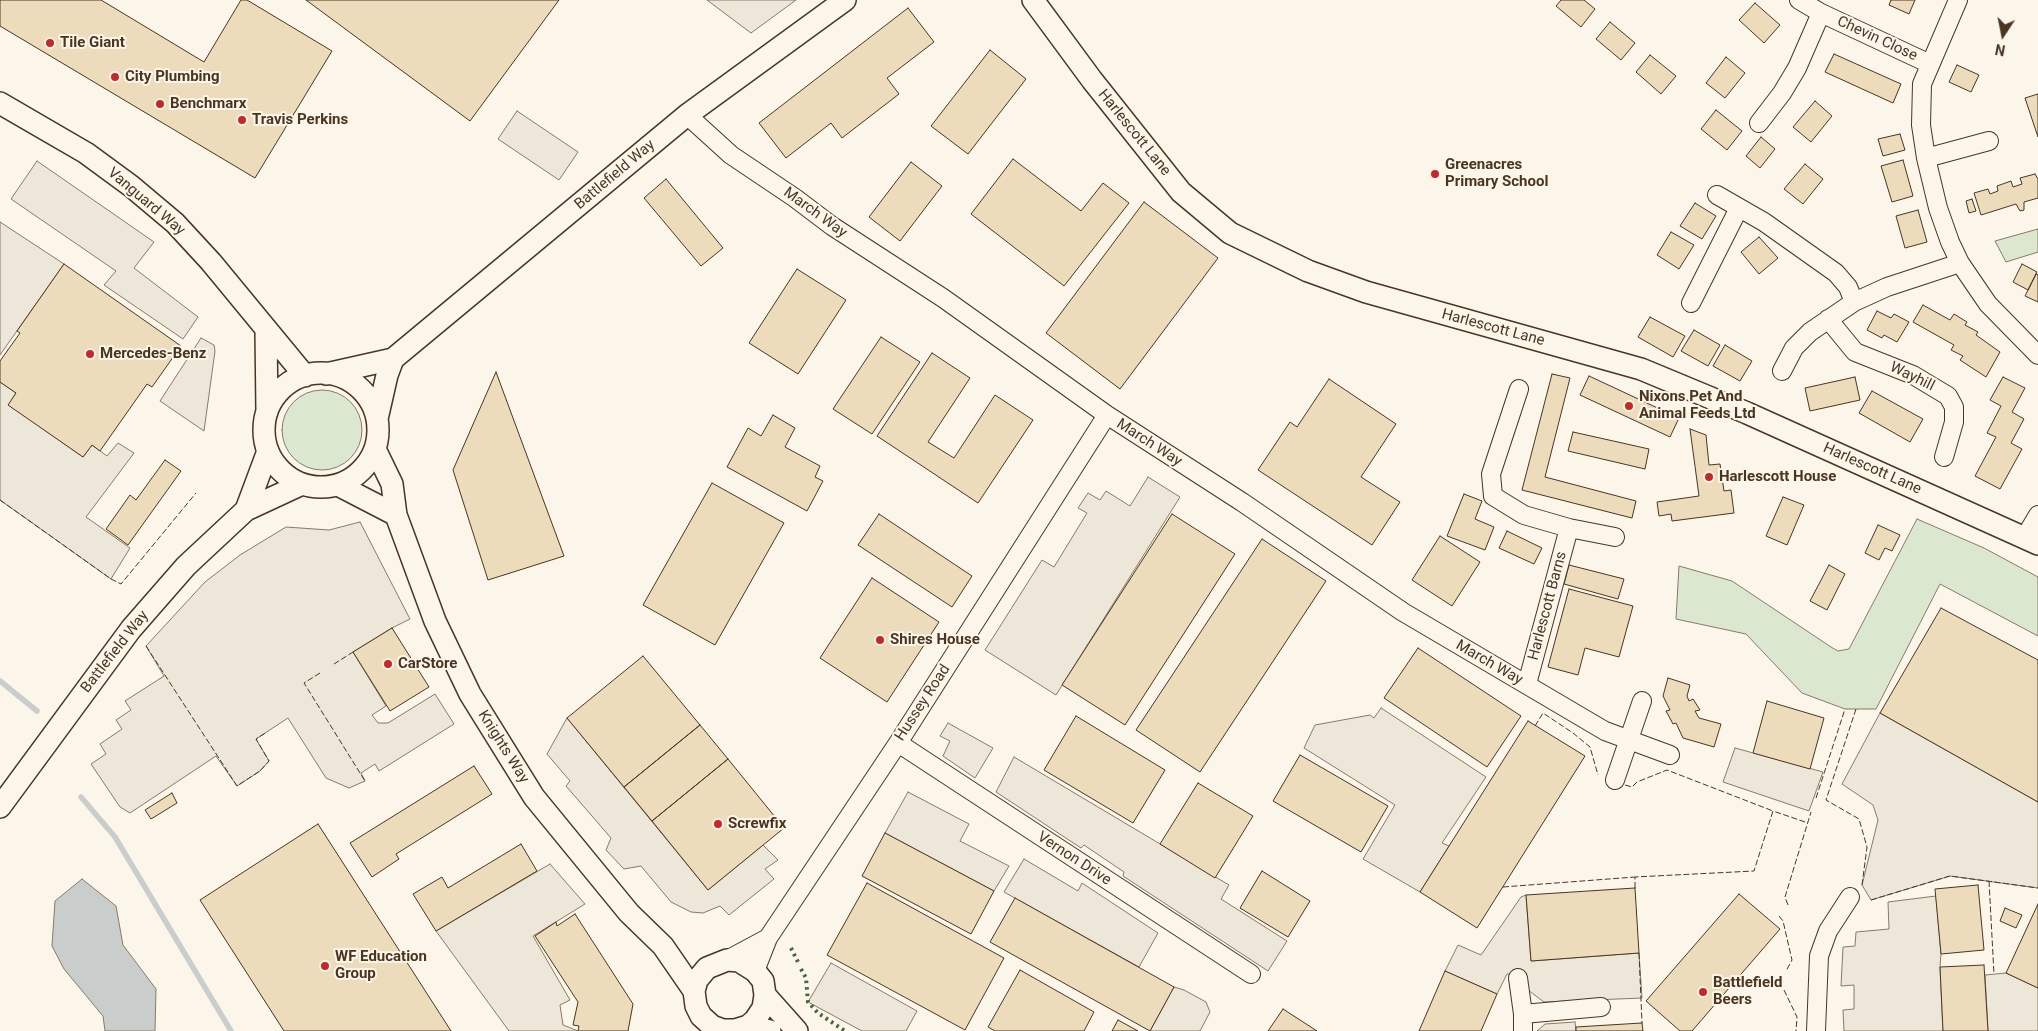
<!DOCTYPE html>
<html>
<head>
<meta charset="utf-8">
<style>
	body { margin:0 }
	#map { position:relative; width:2038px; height:1031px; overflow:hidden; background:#fbf6e9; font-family:Roboto,sans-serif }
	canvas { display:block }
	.north { position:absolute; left:1978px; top:10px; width:50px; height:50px; -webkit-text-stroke:4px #fbf6e9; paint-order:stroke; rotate:191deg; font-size:14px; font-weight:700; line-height:20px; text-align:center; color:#4a3520 }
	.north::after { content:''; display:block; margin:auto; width:18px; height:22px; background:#4a3520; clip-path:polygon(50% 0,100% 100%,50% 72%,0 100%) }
</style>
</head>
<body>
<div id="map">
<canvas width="2038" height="1031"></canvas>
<div class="north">N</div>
</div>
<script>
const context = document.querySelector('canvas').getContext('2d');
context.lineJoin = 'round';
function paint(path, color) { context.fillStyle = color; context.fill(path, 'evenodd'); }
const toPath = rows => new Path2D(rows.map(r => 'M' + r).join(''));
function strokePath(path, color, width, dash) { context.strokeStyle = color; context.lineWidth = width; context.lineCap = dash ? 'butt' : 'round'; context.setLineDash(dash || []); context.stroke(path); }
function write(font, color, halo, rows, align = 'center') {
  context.font = font + ' Roboto,sans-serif'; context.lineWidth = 4; context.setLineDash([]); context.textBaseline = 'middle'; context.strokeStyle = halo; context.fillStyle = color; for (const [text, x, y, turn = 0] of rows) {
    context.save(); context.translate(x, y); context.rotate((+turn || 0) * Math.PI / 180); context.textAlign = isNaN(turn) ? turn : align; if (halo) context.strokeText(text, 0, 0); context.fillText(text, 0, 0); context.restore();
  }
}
const green = toPath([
	[2038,229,2038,252,2006,262,1995,241,2038,229],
	'282 430a40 40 0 1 1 80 0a40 40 0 1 1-80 0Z',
	[1917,519,1984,548,2038,577,2038,636,1940,584,1876,709,1845,709,1802,693,1746,634,1676,619,1679,566,1732,581,1831,647,1838,651,1849,649,1917,519]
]);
paint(green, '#dce7d0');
strokePath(green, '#887966', 1);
const parking = toPath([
	[707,0,796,0,751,33,707,0],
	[517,111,578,152,559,180,498,139,517,111],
	[37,161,154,242,134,268,198,317,183,339,104,285,116,271,11,199,37,161],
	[0,222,64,264,0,355,0,222],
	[201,338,214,345,215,351,204,431,160,401,201,338],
	[0,382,16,393,9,405,83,457,92,445,107,456,118,443,134,453,86,517,130,548,111,579,0,500,0,382],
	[1148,477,1180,497,1056,695,985,650,1042,560,1054,567,1087,513,1078,508,1088,493,1100,500,1106,491,1130,506,1148,477],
	[360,522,410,619,392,628,353,652,386,706,372,715,378,723,388,723,435,694,454,724,379,771,375,764,361,773,365,781,349,788,326,778,288,718,256,739,269,761,260,771,237,786,216,756,130,813,120,807,91,764,106,754,100,744,122,729,116,720,131,710,125,701,164,676,146,646,205,582,240,555,286,527,329,530,360,522],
	[1381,708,1486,777,1442,843,1449,846,1420,892,1363,859,1395,805,1304,748,1315,725,1370,715,1374,718,1381,708],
	[1880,713,2038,802,2038,888,1950,876,1871,900,1862,885,1878,820,1873,805,1842,784,1880,713],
	[567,718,708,890,763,845,778,860,765,869,774,879,729,915,720,906,703,913,691,912,671,902,641,866,624,869,606,850,611,838,566,786,570,781,547,754,567,718],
	[948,723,993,748,975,778,943,756,950,741,940,736,948,723],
	[1735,748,1823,772,1809,811,1723,782,1735,748],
	[1014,757,1229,885,1221,899,1287,941,1268,971,1123,876,1124,872,1084,845,1081,848,996,792,1014,757],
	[908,792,969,824,960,841,1009,866,994,891,885,833,908,792],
	[1024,859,1078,891,1082,883,1158,933,1139,967,1004,892,1024,859],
	[550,864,585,904,533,936,570,1000,560,1005,563,1025,578,1031,509,1031,436,931,550,864],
	[1526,895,1531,961,1639,953,1642,998,1544,1002,1528,990,1524,973,1507,974,1497,994,1445,971,1458,945,1481,955,1521,897,1526,895],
	[1936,896,1941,954,1940,967,1943,1031,1844,1031,1843,1010,1854,1009,1854,985,1841,986,1843,947,1855,946,1856,932,1889,929,1888,902,1936,896],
	[831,963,917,1011,906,1031,862,1031,808,1002,831,963],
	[2006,973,2038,988,2038,1031,1988,1031,1985,975,2006,973],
	[1174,987,1184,990,1206,1002,1210,1012,1200,1031,1150,1031,1174,987],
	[1575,1022,1576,1031,1537,1031,1545,1024,1575,1022]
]);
paint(parking, '#ede7d9');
strokePath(parking, '#887966', 1);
const water = toPath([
	[82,879,116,906,123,945,156,989,155,1031,105,1031,103,1016,64,969,52,946,55,901,82,879]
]);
paint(water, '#c9cecd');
strokePath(water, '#887966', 1);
strokePath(toPath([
	[0,681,37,711],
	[81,797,115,837,231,1031]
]), '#c9cecd', 5.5);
const building = toPath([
	[0,0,101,0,204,62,241,0,247,0,332,51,255,178,0,26,0,0],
	[306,0,559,0,470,121,306,0],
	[1561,0,1584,0,1595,9,1581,27,1556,6,1561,0],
	[1891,0,1915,0,1909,14,1889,5,1891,0],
	[1755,3,1780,25,1764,43,1739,20,1755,3],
	[908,8,934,42,887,78,899,94,842,138,831,123,786,158,759,123,908,8],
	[1610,22,1635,43,1621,60,1596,39,1610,22],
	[990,50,1026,79,968,154,931,126,990,50],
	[1834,54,1901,84,1893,103,1825,72,1834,54],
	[1650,55,1676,76,1661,94,1636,72,1650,55],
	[1726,57,1745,73,1725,98,1706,83,1726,57],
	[1957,65,1979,75,1971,92,1949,82,1957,65],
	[2038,94,2038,137,2025,98,2038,94],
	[1815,101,1832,116,1811,142,1793,127,1815,101],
	[1716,110,1742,131,1727,150,1701,129,1716,110],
	[1900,134,1905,150,1883,156,1878,139,1900,134],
	[1761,137,1775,149,1760,168,1746,156,1761,137],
	[1013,159,1081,211,1103,183,1129,203,1064,286,971,214,1013,159],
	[1903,160,1913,196,1892,202,1881,166,1903,160],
	[911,162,942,186,900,241,869,217,911,162],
	[1805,164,1823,179,1803,204,1784,189,1805,164],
	[2035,174,2038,179,2038,198,2024,202,2024,210,2020,211,2016,204,1981,215,1974,193,1988,189,1990,194,1998,191,1997,186,2011,181,2013,187,2022,184,2020,178,2035,174],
	[666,179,723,248,701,266,644,198,666,179],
	[1972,199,1976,211,1969,213,1966,201,1972,199],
	[1144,202,1218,258,1120,389,1046,333,1144,202],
	[1695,203,1716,216,1702,239,1680,226,1695,203],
	[1918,210,1927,242,1905,248,1896,216,1918,210],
	[1671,232,1694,245,1679,269,1657,255,1671,232],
	[1759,237,1778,258,1759,274,1741,252,1759,237],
	[64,264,181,346,152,387,147,384,100,451,92,445,83,457,8,405,16,393,0,382,0,361,20,333,17,331,64,264],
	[2022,264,2037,272,2028,290,2013,282,2022,264],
	[797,269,846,300,798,374,749,343,797,269],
	[2036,274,2038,275,2038,302,2025,296,2036,274],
	[1923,305,1950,320,1954,314,1967,322,1965,325,1978,332,1976,335,2000,352,1986,377,1960,360,1963,356,1951,350,1954,345,1913,322,1923,305],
	[1877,311,1891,318,1894,314,1909,322,1897,342,1884,335,1882,338,1867,330,1877,311],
	[1650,317,1685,336,1673,357,1638,337,1650,317],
	[1694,330,1720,345,1708,366,1681,351,1694,330],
	[881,337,920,362,872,434,833,409,881,337],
	[1725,345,1752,361,1740,381,1713,366,1725,345],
	[932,353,970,378,928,442,954,458,995,395,1033,420,978,503,877,436,932,353],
	[496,372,564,556,488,580,453,470,496,372],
	[1552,374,1570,378,1545,477,1636,501,1632,518,1522,490,1552,374],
	[1589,376,1679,418,1670,437,1580,395,1589,376],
	[1855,377,1860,400,1810,411,1805,388,1855,377],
	[2003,377,2025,388,2012,412,2024,419,2011,443,2022,449,2000,489,1975,476,1996,437,1987,433,2001,406,1990,400,2003,377],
	[1329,379,1396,424,1361,477,1400,502,1372,545,1258,470,1290,422,1297,427,1329,379],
	[1872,391,1923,419,1910,442,1859,413,1872,391],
	[773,415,795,428,785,447,820,466,815,477,823,481,807,511,727,467,748,428,761,436,773,415],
	[1690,429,1706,435,1709,465,1720,464,1724,491,1731,490,1734,513,1672,521,1671,514,1659,516,1657,502,1699,496,1690,429],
	[1573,432,1649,449,1645,469,1568,451,1573,432],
	[165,460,181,471,128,545,106,529,130,495,136,500,165,460],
	[712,483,784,523,715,645,643,605,712,483],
	[1464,494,1482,501,1475,519,1494,527,1485,550,1447,536,1464,494],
	[1783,497,1804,505,1787,545,1766,536,1783,497],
	[879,514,972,576,952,607,858,545,879,514],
	[1172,514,1235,554,1125,725,1062,685,1172,514],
	[1878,525,1900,535,1892,551,1885,548,1879,560,1865,553,1878,525],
	[1507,531,1542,548,1534,564,1499,548,1507,531],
	[1440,536,1480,562,1452,606,1412,580,1440,536],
	[1262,539,1326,581,1200,772,1136,730,1262,539],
	[1569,565,1624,579,1618,599,1564,584,1569,565],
	[1829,565,1845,574,1827,610,1810,601,1829,565],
	[872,578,939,622,887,702,820,658,872,578],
	[1569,589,1633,606,1619,657,1585,648,1578,675,1548,667,1569,589],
	[1941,608,2038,660,2038,802,1880,713,1941,608],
	[392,628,429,687,390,711,353,652,392,628],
	[1418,648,1521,716,1487,767,1384,698,1418,648],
	[643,656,700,725,624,787,567,718,643,656],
	[1668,678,1690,685,1687,696,1689,701,1693,699,1700,710,1695,711,1699,718,1721,724,1714,747,1683,738,1676,723,1673,724,1666,711,1670,710,1663,696,1668,678],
	[1767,701,1824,718,1810,769,1753,753,1767,701],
	[1076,716,1165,770,1133,823,1044,770,1076,716],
	[1528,721,1585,756,1477,928,1420,892,1528,721],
	[700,725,728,759,652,821,624,787,700,725],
	[1300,755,1388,806,1361,852,1273,801,1300,755],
	[728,759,784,828,708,890,652,821,728,759],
	[474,766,492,794,396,854,399,859,372,877,350,843,474,766],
	[1198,783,1253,816,1215,878,1160,844,1198,783],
	[172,793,177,803,151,819,145,810,172,793],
	[318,824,451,1031,284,1031,200,900,318,824],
	[885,833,994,891,971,934,862,876,885,833],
	[521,844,537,871,436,931,413,894,442,877,448,888,521,844],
	[1262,871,1310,901,1288,937,1240,908,1262,871],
	[867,883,1004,958,965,1030,827,955,867,883],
	[1978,885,1984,950,1941,954,1935,889,1978,885],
	[1635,888,1639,953,1531,961,1526,895,1635,888],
	[1739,894,1780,929,1692,1031,1680,1031,1646,1001,1739,894],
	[1015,898,1174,987,1150,1031,990,942,1015,898],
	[2038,904,2038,988,2006,973,2038,904],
	[2005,908,2022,915,2016,928,2000,921,2005,908],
	[575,914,633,1004,628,1031,578,1031,579,1026,573,1025,578,1002,535,936,556,922,557,926,575,914],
	[1984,965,1988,1031,1943,1031,1940,967,1984,965],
	[1020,970,1094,1012,1084,1031,995,1031,988,1027,1020,970],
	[1445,971,1497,994,1481,1031,1419,1031,1445,971],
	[1283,1009,1317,1031,1268,1031,1283,1009],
	[1118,1020,1138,1031,1112,1031,1118,1020],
	[1642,1023,1643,1031,1576,1031,1576,1027,1642,1023]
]);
paint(building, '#ecdcbc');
strokePath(building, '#4a3520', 1);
const minor = toPath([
	[1799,0,1821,13,1930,64],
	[1958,0,1922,84,1921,125,1926,158,1938,208,1950,242,1960,263,1988,304,2038,355],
	[687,115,731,155,795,198,832,226,943,298,1107,415,1242,502,1403,612,1605,731,1670,755],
	[1759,123,1782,93,1797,68,1821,13],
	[1926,158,1989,141],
	[1717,195,1764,222,1836,273,1848,287,1854,302],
	[1691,303,1739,208],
	[1828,319,1855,352,1913,375,1948,396,1954,407,1954,422,1944,457],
	[1782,371,1794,348,1810,332,1854,302,1887,287,1960,263],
	[1519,389,1491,474,1493,496,1524,515,1569,528,1527,684],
	[1569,528,1615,537],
	[2025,537,2038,515],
	[898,743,1251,974],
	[1615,780,1642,701],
	[727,960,768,938],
	[755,971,768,938,898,743,1107,415],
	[1518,978,1523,1014,1523,1031],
	[1523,1014,1601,1007],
	[1816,1031,1819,956,1828,931,1850,897]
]);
const tertiary = toPath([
	[1033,0,1092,80,1181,192,1230,233,1308,271,1366,292,1641,369,1747,413,2038,544],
	[0,103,86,153,131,186,175,223,211,262,305,376],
	[266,331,267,412],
	'264 430a57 57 0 1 1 114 0a57 57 0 1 1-114 0Z',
	[326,374,393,359,687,115,845,0],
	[377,419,387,375,393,359],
	[375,449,392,484,396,515,435,621,470,694,534,797,629,913,663,946,694,991],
	[338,485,396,515],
	[246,510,268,451],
	[0,807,131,629,186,566,246,510,302,484],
	[765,995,797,1031],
	[748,1026,755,1020,763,1008,765,995,763,981,755,971,739,961,727,960,707,968,697,980,694,991,696,1006,701,1016,712,1026,723,1030,735,1030,748,1026,770,1031]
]);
strokePath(minor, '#4a3520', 20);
strokePath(tertiary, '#4a3520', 24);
strokePath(minor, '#fbf6e9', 18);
strokePath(tertiary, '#fbf6e9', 21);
strokePath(toPath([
	[791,948,798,962],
	[801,969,806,978,808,1002,818,1013,845,1031]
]), '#436837', 4, [2.5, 4]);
strokePath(toPath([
	[0,500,111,579,121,584,196,493],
	[146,646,237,786,260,771,269,761,256,739,267,732],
	[334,664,353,652],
	[320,673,304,683,365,781],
	[1856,709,1826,800,1859,819,1867,847,1862,885],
	[1535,726,1543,713,1573,733,1590,747,1598,775],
	[1625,785,1632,787,1637,782,1667,770,1773,811],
	[1816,798,1845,709],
	[1989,881,1994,974],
	[1503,887,1635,877],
	[1635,888,1635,877,1754,871,1773,811,1808,823],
	[1871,900,1950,876,2038,888],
	[1788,905,1785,897,1811,812],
	[1779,916,1783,921,1792,960,1786,971],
	[1639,953,1642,1023],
	[1784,990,1797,1017,1796,1031]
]), '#4a3520', 1, [6, 2.5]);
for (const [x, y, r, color] of [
	[50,43,5,"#c62828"],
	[115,77,5,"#c62828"],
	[160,104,5,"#c62828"],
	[242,120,5,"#c62828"],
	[1435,174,5,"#c62828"],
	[90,354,5,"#c62828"],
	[1629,406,5,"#c62828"],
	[1709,477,5,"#c62828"],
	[880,640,5,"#c62828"],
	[388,664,5,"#c62828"],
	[718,824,5,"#c62828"],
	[325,966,5,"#c62828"],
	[1703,992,5,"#c62828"]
]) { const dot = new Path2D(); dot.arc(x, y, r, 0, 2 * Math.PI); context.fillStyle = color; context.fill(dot); strokePath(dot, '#fbf6e9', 2); }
write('15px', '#4a3520', '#fbf6e9', [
	["Chevin Close",1877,39,25],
	["Harlescott Lane",1134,133,51],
	["Battlefield Way",615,175,-40],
	["Vanguard Way",146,202,40],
	["March Way",815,213,36],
	["Harlescott Lane",1493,328,15],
	["Wayhill",1912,377,26],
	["March Way",1149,443,33],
	["Harlescott Lane",1872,469,24],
	["Harlescott Barns",1548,606,-75],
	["Battlefield Way",115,652,-52],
	["March Way",1489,663,30],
	["Hussey Road",923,703,-57],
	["Knights Way",503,747,58],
	["Vernon Drive",1074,859,33]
]);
write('bold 15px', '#4a3520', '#fbf6e9', [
	["Tile Giant",60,43],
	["City Plumbing",125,77],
	["Benchmarx",170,104],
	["Travis Perkins",252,120],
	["Greenacres",1445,165],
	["Primary School",1445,182],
	["Mercedes-Benz",100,354],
	["Nixons Pet And",1639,397],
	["Animal Feeds Ltd",1639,414],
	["Harlescott House",1719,477],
	["Shires House",890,640],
	["CarStore",398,664],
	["Screwfix",728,824],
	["WF Education",335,957],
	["Group",335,974],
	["Battlefield",1713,983],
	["Beers",1713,1000]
], 'left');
</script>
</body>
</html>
